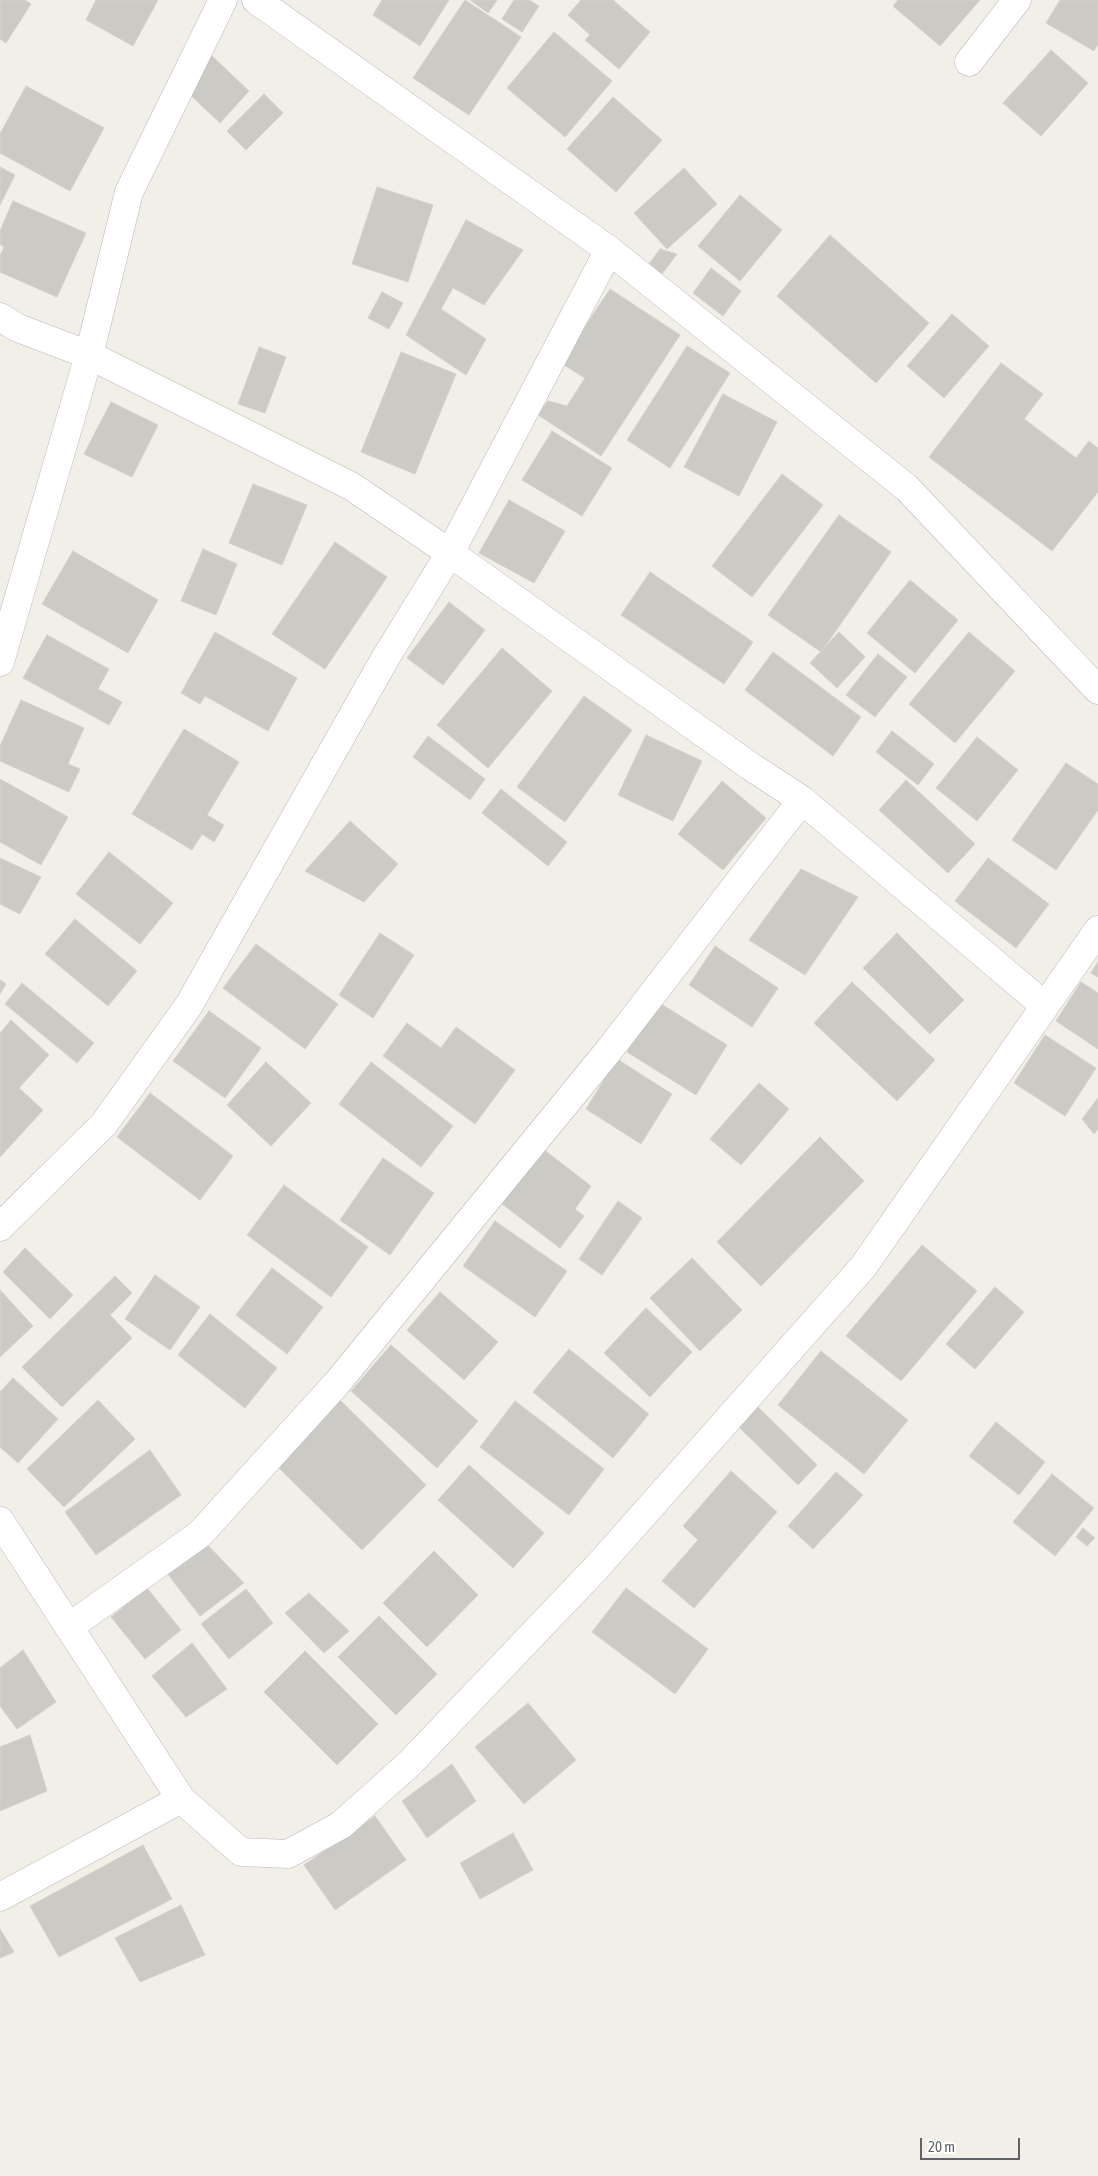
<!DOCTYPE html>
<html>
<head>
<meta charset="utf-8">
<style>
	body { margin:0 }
	#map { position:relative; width:1098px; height:2176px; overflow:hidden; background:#f1efe8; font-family:"Asap Condensed",sans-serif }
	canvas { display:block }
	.scale { position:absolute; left:920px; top:2138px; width:100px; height:22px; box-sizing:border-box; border:2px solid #5f6368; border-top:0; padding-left:6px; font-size:15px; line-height:18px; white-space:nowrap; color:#5f6368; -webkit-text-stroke:4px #fff; paint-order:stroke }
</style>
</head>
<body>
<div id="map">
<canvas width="1098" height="2176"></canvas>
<div class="scale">20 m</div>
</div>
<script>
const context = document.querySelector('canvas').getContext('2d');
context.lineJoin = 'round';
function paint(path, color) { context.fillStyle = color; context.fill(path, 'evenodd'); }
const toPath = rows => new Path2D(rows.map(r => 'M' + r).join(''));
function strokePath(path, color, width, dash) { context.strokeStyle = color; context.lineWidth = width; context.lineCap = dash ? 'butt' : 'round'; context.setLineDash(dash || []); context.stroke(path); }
const building = toPath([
	[0,0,25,0,31,4,6,43,0,39,0,0],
	[96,0,158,0,133,46,86,20,96,0],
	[382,0,449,0,420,46,373,15,382,0],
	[465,0,521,37,469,115,413,78,465,0],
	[470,0,497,0,488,13,470,0],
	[514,0,529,0,539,6,522,32,502,19,514,0],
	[581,0,613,0,650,32,619,69,585,40,590,35,568,15,581,0],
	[898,0,980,0,940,46,893,6,898,0],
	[1060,0,1098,0,1098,44,1094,51,1046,23,1060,0],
	[554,32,612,81,565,137,507,88,554,32],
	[1051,50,1088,83,1041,136,1003,103,1051,50],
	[211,55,249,91,220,123,182,87,211,55],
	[26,86,104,128,70,191,0,153,0,134,26,86],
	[264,94,283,113,246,150,227,131,264,94],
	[613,97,662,140,616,192,567,149,613,97],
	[0,167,15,175,0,205,0,167],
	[684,168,717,204,667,249,634,213,684,168],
	[377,187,433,205,408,282,352,264,377,187],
	[740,195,782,230,740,281,698,246,740,195],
	[13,201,86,233,57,297,0,272,0,256,4,247,0,244,0,231,13,201],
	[466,220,523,250,484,305,453,288,441,309,486,339,466,375,406,335,466,220],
	[830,235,929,323,876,383,777,296,830,235],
	[660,249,677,254,662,274,649,264,660,249],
	[711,268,741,291,723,316,693,293,711,268],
	[610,289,680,335,601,456,538,415,548,401,567,406,585,378,561,363,610,289],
	[382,292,403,303,389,329,368,318,382,292],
	[952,314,989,346,944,398,907,366,952,314],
	[687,346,730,373,670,468,627,440,687,346],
	[259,347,286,357,265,413,238,404,259,347],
	[401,352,456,374,415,474,361,452,401,352],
	[1001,363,1043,394,1024,419,1076,458,1089,441,1098,448,1098,492,1052,551,929,457,1001,363],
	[723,394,777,422,739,496,684,467,723,394],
	[111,402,158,425,132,477,84,454,111,402],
	[552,431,612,468,582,516,522,480,552,431],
	[782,474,823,505,752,597,712,566,782,474],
	[253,484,307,505,282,565,229,543,253,484],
	[509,500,565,531,534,583,479,553,509,500],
	[839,515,891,552,821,652,768,615,839,515],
	[335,542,387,577,325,669,272,634,335,542],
	[203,549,237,564,216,615,181,601,203,549],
	[73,551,158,600,128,653,42,604,73,551],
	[650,572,753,642,724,684,621,615,650,572],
	[910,580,958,620,915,673,867,633,910,580],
	[449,602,485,630,443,685,407,658,449,602],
	[215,632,297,678,268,731,205,696,200,704,181,693,215,632],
	[839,632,865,657,837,688,810,663,839,632],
	[969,632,1015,671,955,743,909,704,969,632],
	[47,635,109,669,98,689,122,702,109,725,23,678,47,635],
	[502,648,552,691,488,768,437,725,502,648],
	[773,652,861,717,833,756,745,690,773,652],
	[878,654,907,677,875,717,846,695,878,654],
	[584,696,632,730,565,822,517,787,584,696],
	[21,700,84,728,68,764,80,769,69,792,0,761,0,746,21,700],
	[184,729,239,762,207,815,224,825,214,842,202,834,192,850,132,814,184,729],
	[892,731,934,764,918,785,876,752,892,731],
	[646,735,702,761,673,821,618,795,646,735],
	[428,736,485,779,470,800,413,757,428,736],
	[977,737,1018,770,977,821,936,788,977,737],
	[1066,763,1098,784,1098,810,1056,870,1012,840,1066,763],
	[0,779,68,817,41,865,0,842,0,779],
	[906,780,975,844,948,873,879,810,906,780],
	[722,781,766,818,723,870,678,834,722,781],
	[501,789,567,842,548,866,482,813,501,789],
	[350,821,398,864,364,902,305,871,350,821],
	[109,852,173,903,140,944,76,894,109,852],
	[0,858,41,877,20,914,0,904,0,858],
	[988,858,1049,904,1016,948,955,901,988,858],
	[801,869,858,897,805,975,749,940,801,869],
	[75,919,137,971,108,1006,45,954,75,919],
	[380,933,414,955,373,1018,339,995,380,933],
	[897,933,964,1000,930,1034,863,968,897,933],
	[256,944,338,1004,305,1049,223,988,256,944],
	[715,946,778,988,752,1027,689,985,715,946],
	[1098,962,1098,977,1091,973,1098,962],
	[0,980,6,984,0,994,0,980],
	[852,982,935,1060,897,1101,814,1023,852,982],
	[1081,982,1098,993,1098,1049,1056,1021,1081,982],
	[22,983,94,1043,77,1063,5,1004,22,983],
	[658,1002,727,1045,696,1095,627,1052,658,1002],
	[209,1011,261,1048,225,1098,173,1061,209,1011],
	[11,1020,49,1055,19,1088,43,1110,0,1157,0,1033,11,1020],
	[407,1023,441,1048,456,1027,515,1070,475,1124,383,1056,407,1023],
	[1045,1035,1096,1068,1065,1116,1014,1083,1045,1035],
	[617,1059,672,1094,641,1144,586,1109,617,1059],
	[266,1062,311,1103,271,1146,227,1105,266,1062],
	[371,1062,453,1126,421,1167,339,1104,371,1062],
	[759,1083,789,1109,741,1165,710,1139,759,1083],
	[150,1093,233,1156,200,1200,117,1137,150,1093],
	[1098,1098,1098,1129,1094,1134,1082,1119,1098,1098],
	[820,1137,864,1181,761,1286,717,1242,820,1137],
	[543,1149,591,1186,575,1209,584,1216,560,1248,502,1204,543,1149],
	[383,1158,434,1193,390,1255,340,1220,383,1158],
	[284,1185,368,1247,331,1297,247,1235,284,1185],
	[618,1201,642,1218,602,1275,579,1259,618,1201],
	[495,1221,567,1271,535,1317,463,1266,495,1221],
	[922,1245,977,1291,901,1381,846,1336,922,1245],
	[25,1248,73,1295,50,1319,3,1272,25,1248],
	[692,1258,742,1310,700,1351,650,1298,692,1258],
	[272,1268,323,1307,287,1354,236,1315,272,1268],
	[155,1275,200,1307,170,1350,125,1319,155,1275],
	[115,1276,132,1293,110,1315,132,1338,62,1407,22,1367,115,1276],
	[995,1287,1024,1312,975,1369,946,1344,995,1287],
	[0,1290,33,1326,0,1357,0,1290],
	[440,1292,498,1342,464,1380,407,1330,440,1292],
	[646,1308,692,1352,650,1397,604,1353,646,1308],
	[210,1314,277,1368,245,1408,178,1355,210,1314],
	[391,1345,478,1421,437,1468,351,1391,391,1345],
	[569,1349,649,1414,613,1458,533,1392,569,1349],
	[821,1351,908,1420,864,1474,778,1405,821,1351],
	[13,1378,58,1419,18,1463,0,1447,0,1392,13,1378],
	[337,1397,426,1485,362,1550,273,1462,337,1397],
	[98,1400,135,1439,64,1507,27,1469,98,1400],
	[515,1401,604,1469,569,1515,480,1447,515,1401],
	[757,1406,817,1465,798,1485,738,1426,757,1406],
	[996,1422,1045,1462,1019,1495,969,1456,996,1422],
	[150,1450,181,1495,96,1555,65,1512,150,1450],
	[469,1465,544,1533,513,1568,438,1500,469,1465],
	[731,1471,777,1512,694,1608,662,1581,698,1540,683,1526,731,1471],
	[836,1472,863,1495,813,1549,788,1526,836,1472],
	[1052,1474,1094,1508,1055,1556,1013,1522,1052,1474],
	[1083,1528,1095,1538,1087,1546,1076,1537,1083,1528],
	[202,1539,244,1583,200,1616,163,1568,202,1539],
	[434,1551,478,1595,427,1647,383,1603,434,1551],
	[147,1588,181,1630,145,1659,111,1617,147,1588],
	[626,1588,708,1649,675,1694,592,1632,626,1588],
	[246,1589,273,1623,229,1659,201,1624,246,1589],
	[309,1593,349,1631,324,1653,285,1613,309,1593],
	[379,1616,437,1674,396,1715,338,1657,379,1616],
	[192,1643,227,1689,186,1717,152,1676,192,1643],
	[23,1650,56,1702,17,1729,0,1706,0,1668,23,1650],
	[305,1651,378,1724,337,1765,264,1692,305,1651],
	[528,1703,576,1760,524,1804,475,1747,528,1703],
	[30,1735,47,1791,0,1811,0,1747,30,1735],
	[452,1764,476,1801,427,1838,402,1801,452,1764],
	[375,1816,406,1860,335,1910,304,1865,375,1816],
	[513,1833,533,1870,480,1899,460,1863,513,1833],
	[143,1845,172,1899,59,1957,30,1906,143,1845],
	[181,1905,205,1955,140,1982,115,1938,181,1905],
	[0,1929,14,1952,0,1958,0,1929]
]);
paint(building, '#cccac5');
strokePath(building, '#d6d1c6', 1);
const minor = toPath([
	[256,0,609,250,907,488,1098,690],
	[969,62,1017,0],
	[0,317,18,328,89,355,351,486,450,553,750,766,802,800,1045,1006],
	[0,662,89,355,129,192,223,0],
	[0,1227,104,1124,189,1005,386,657,450,553,609,250],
	[0,1521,181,1799,241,1852,288,1854,341,1825,410,1763,598,1566,863,1267,1098,930],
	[69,1627,200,1534,337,1383,610,1049,802,800],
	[0,1897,181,1799]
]);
strokePath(minor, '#b5b8bc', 29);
strokePath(minor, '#fff', 28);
</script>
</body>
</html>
